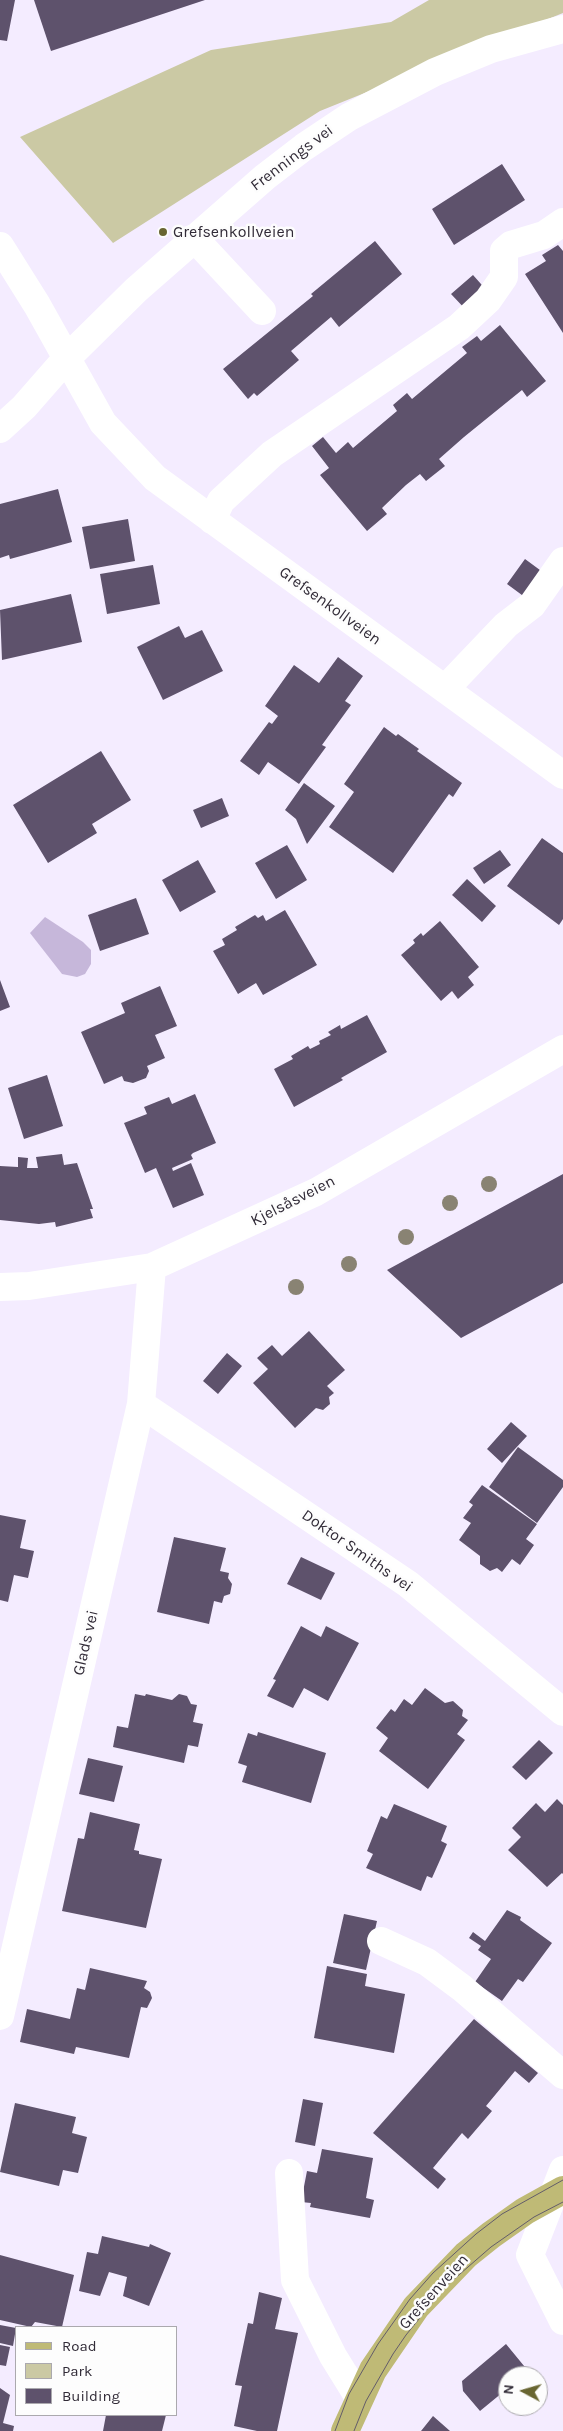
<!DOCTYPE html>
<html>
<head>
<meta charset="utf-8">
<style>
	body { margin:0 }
	#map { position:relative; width:563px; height:2431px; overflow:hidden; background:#f4ecff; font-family:Karla,sans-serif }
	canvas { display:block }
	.legend { position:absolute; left:15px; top:2326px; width:162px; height:90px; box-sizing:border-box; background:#fdfdfd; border:1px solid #aba9ae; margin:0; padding:6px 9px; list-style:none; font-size:15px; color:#312b37 }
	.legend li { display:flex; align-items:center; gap:10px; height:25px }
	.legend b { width:25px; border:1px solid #aba9ae }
	.north { position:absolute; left:498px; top:2366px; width:50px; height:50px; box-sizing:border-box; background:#fdfdfd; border:1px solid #aba9ae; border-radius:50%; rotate:276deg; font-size:14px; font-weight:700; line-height:20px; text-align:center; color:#312b37 }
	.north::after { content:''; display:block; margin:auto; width:18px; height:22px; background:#686531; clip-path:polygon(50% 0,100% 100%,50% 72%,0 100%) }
</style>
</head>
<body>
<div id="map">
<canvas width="563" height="2431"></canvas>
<ul class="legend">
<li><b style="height:6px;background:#bfba76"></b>Road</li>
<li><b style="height:14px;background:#cbc9a4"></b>Park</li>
<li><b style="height:14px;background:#5e526c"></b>Building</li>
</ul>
<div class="north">N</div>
</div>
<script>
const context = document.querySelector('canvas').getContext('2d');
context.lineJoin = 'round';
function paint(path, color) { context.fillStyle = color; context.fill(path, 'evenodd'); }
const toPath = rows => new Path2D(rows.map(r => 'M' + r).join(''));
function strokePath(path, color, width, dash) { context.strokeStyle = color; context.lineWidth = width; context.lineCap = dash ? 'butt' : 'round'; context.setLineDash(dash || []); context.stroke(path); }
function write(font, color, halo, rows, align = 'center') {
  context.font = font + ' Karla,sans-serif'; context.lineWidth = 5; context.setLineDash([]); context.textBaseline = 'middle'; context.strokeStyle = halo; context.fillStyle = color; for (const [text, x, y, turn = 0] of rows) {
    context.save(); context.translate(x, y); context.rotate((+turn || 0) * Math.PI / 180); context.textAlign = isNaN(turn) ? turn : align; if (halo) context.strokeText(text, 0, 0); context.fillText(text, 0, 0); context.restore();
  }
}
paint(toPath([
	[429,0,563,0,563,13,320,111,113,243,20,137,211,50,391,22]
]), '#cbc9a4');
paint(toPath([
	[45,917,83,942,91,950,91,964,85,974,77,977,62,974,30,933]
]), '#c6b7da');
paint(toPath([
	[0,0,15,0,7,41,0,40],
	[34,0,205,0,51,51],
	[502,164,525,200,454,245,432,209],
	[375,241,402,274,339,327,331,317,291,351,299,360,257,396,254,393,248,399,223,369,313,296,311,294],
	[558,245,563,251,563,333,525,274,546,261,542,255],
	[473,275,489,293,468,312,451,294],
	[500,325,546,381,527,397,522,390,464,437,439,459,445,466,426,481,420,474,406,485,382,508,387,514,367,531,320,475,329,468,312,446,323,437,336,453,348,442,353,448,397,411,393,405,407,393,412,399,467,353,462,347,477,336,481,341],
	[58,489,72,542,10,559,9,555,0,558,0,504],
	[128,519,135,561,90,569,82,527],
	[525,559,544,573,526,598,507,584],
	[153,565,160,604,107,614,100,574],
	[71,594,82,642,2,660,0,610],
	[179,626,185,638,202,630,223,671,163,700,137,647],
	[338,657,363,676,345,701,351,705,322,745,326,747,299,784,268,762,259,775,240,761,269,722,272,724,278,716,265,706,294,665,319,683],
	[384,727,396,736,398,734,419,749,417,751,462,783,453,797,449,794,393,873,329,827,354,792,344,784],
	[101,751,131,800,92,824,97,833,48,863,13,805],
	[304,783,335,806,307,844,296,819,285,810],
	[222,798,229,816,201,828,193,810],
	[542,838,563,853,563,919,559,925,507,886],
	[287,845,307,880,276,899,255,863],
	[500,850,511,865,484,884,473,868],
	[198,860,216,892,180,912,162,880],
	[467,879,496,906,482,922,452,895],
	[136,898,149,934,100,951,88,915],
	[285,910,317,965,263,995,256,983,238,994,213,951,225,945,222,939,237,930,235,927,255,915,258,918,263,915,266,921],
	[440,921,479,967,468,977,474,985,458,999,452,991,441,1001,401,955,415,943,413,940,421,933,423,936],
	[0,980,10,1007,0,1011],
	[160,986,177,1026,155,1035,165,1058,147,1066,149,1071,146,1078,133,1083,124,1081,122,1076,104,1084,81,1032,125,1013,121,1003],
	[367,1015,387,1052,341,1078,343,1080,294,1107,274,1069,293,1059,291,1056,308,1046,310,1049,320,1044,319,1041,331,1035,328,1032,340,1025,341,1029],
	[47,1075,63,1126,24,1139,8,1088],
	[195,1094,216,1143,193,1153,191,1155,193,1159,172,1168,173,1171,191,1163,204,1195,173,1208,156,1168,145,1173,124,1123,147,1114,144,1107,169,1097,172,1104],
	[62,1154,64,1165,77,1163,93,1209,90,1209,93,1218,56,1227,55,1222,39,1224,0,1220,0,1166,18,1167,18,1157,28,1158,27,1168,38,1168,36,1157],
	[563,1174,563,1283,461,1338,387,1270],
	[309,1331,345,1370,327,1386,334,1393,329,1397,330,1404,323,1410,316,1408,295,1428,253,1383,268,1369,257,1358,272,1345,282,1356],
	[227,1353,242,1366,218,1394,203,1381],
	[511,1422,527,1436,502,1463,487,1449],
	[518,1447,563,1480,563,1487,537,1523,489,1487],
	[482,1485,537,1524,526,1539,534,1545,520,1565,512,1559,502,1572,497,1568,490,1571,480,1564,480,1556,459,1540,471,1523,463,1518,473,1505,469,1502],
	[0,1515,26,1520,20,1548,34,1551,28,1578,14,1575,8,1602,0,1600],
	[174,1537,226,1548,220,1571,229,1573,228,1578,232,1584,230,1594,224,1596,222,1603,214,1601,209,1624,157,1612],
	[301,1557,335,1573,321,1600,287,1584],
	[301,1626,321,1637,326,1626,359,1643,328,1701,304,1688,293,1708,267,1696,276,1680,273,1679],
	[425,1688,445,1703,453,1701,463,1710,462,1716,468,1720,457,1734,465,1740,428,1789,379,1751,388,1738,376,1728,391,1709,395,1712,404,1699,412,1705],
	[135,1694,145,1696,146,1694,172,1700,179,1694,187,1696,191,1704,197,1705,193,1722,203,1724,198,1747,188,1745,184,1763,113,1747,117,1726,128,1728],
	[258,1732,326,1753,311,1803,242,1782,247,1766,238,1763,248,1733,257,1736],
	[539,1740,553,1753,526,1780,512,1767],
	[88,1758,123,1766,114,1802,79,1794],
	[557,1799,563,1805,563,1874,562,1873,547,1887,508,1850,521,1837,512,1828,536,1803,545,1812],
	[394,1804,447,1826,441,1841,447,1844,440,1860,432,1878,427,1876,421,1891,366,1868,373,1854,367,1851,381,1816,387,1819],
	[90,1812,140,1824,134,1850,139,1851,139,1854,162,1859,146,1928,62,1911,78,1838,84,1839],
	[507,1910,521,1917,520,1920,552,1943,523,1982,518,1979,502,2001,475,1982,491,1959,478,1950,481,1946,469,1938,473,1932,485,1941],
	[344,1914,377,1921,366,1970,333,1963],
	[327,1966,367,1974,365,1986,405,1994,394,2053,314,2038],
	[90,1968,147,1981,144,1988,150,1992,152,1998,147,2008,141,2007,129,2058,76,2047,74,2054,20,2042,27,2009,70,2019,77,1988,85,1990],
	[474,2019,538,2073,529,2083,515,2071,486,2106,492,2111,468,2139,462,2133,433,2168,446,2179,438,2189,373,2133],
	[303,2099,323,2103,315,2146,295,2142],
	[15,2103,76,2117,72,2133,87,2137,78,2173,63,2170,59,2186,0,2172],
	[322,2149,373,2158,366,2198,374,2200,370,2218,310,2207,311,2203,301,2202,307,2171,317,2173],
	[102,2236,149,2247,150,2244,171,2253,149,2306,123,2296,127,2277,109,2272,100,2296,79,2291,87,2252,98,2254],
	[0,2255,74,2275,62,2327,35,2322,31,2327,0,2320],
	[259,2292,282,2298,275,2329,298,2333,277,2431,257,2431,234,2426,242,2386,235,2385,248,2323,253,2324],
	[0,2325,16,2328,13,2346,0,2343],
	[506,2344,529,2372,524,2376,508,2376,508,2388,480,2411,463,2391,462,2381],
	[0,2345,10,2347,6,2366,0,2365],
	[0,2388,10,2395,3,2423,14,2426,13,2431,0,2431],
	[106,2415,166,2415,162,2431,103,2431],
	[433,2416,450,2431,421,2431]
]), '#5e526c');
strokePath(toPath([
	[194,238,262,311],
	[0,246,37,305,103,423,155,478,563,775],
	[0,429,24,407,66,359,136,290,265,177,304,147,349,117,435,72,491,49,563,29],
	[212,520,221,501,272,454,459,327,488,300,504,277,504,251,511,245,544,235,563,222],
	[445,689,506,625,532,605,563,561],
	[0,1287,29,1286,152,1267,316,1192,563,1049],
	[141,1404,408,1584,563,1712],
	[381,1941,427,1962,462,1988,563,2075],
	[0,2016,141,1404,152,1267],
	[563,2170,530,2255,563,2321],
	[289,2173,295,2280,333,2356,359,2398]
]), '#fff', 28);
strokePath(toPath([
	[345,2431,373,2370,416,2307,466,2255,491,2235,525,2211,563,2190]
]), '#bfba76', 28);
strokePath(toPath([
	[335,2431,349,2394,378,2344,410,2299,433,2273,476,2234,502,2214,563,2180],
	[354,2431,366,2401,393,2354,406,2335,445,2287,491,2247,534,2217,563,2202]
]), '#635c6a', 1);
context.fillStyle = '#898373';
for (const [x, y] of [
	[489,1184],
	[450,1203],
	[406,1237],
	[349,1264],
	[296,1287]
]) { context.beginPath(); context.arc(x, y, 8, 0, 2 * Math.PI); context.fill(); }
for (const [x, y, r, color] of [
	[163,232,5,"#686531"]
]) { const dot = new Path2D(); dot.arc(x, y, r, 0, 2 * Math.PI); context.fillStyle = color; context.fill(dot); strokePath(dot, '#fdfdfd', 2); }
write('16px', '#312b37', '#fdfdfd', [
	["Frennings vei",292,158,-37],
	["Grefsenkollveien",330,606,36],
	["Kjelsåsveien",293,1201,-27],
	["Doktor Smiths vei",357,1551,35],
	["Glads vei",86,1643,-77],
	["Grefsenveien",434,2292,-48]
]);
write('16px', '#312b37', '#fdfdfd', [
	["Grefsenkollveien",173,232]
], 'left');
</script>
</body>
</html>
